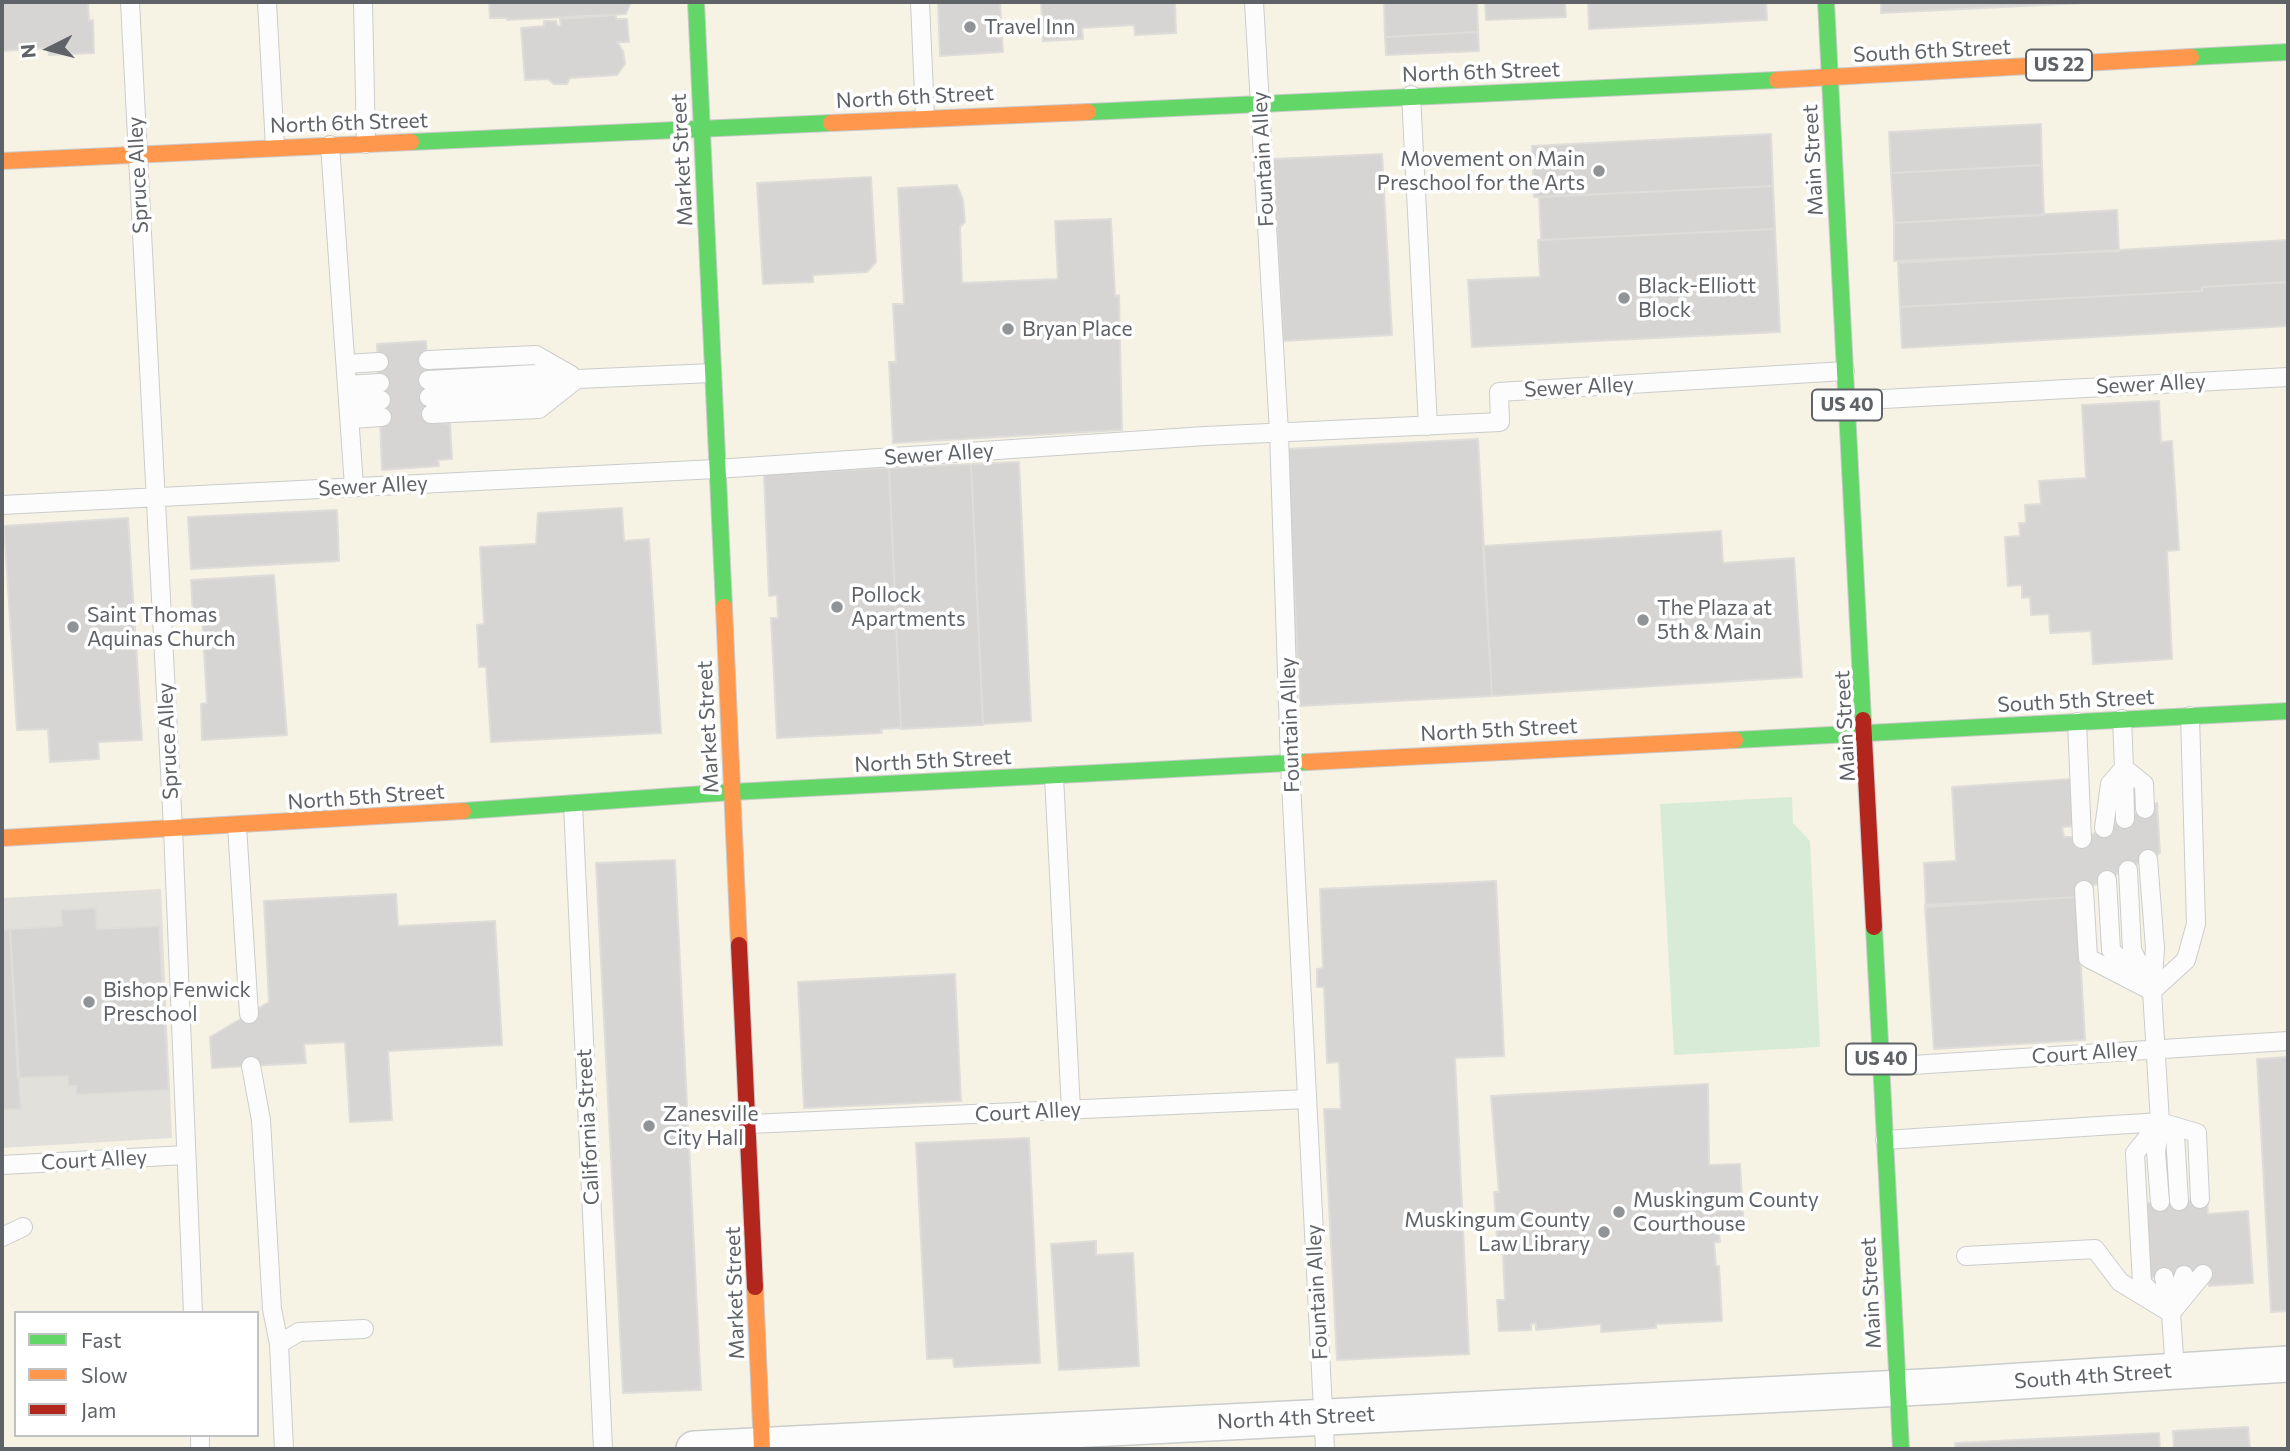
<!DOCTYPE html>
<html>
<head>
<meta charset="utf-8">
<style>
	body { margin:0 }
	#map { position:relative; width:2290px; height:1451px; overflow:hidden; background:#efeeea; font-family:Commissioner,sans-serif }
	canvas { display:block }
	.frame { position:absolute; inset:0; border:4px solid #5f6368; pointer-events:none }
	.legend { position:absolute; left:14px; top:1311px; width:245px; height:126px; box-sizing:border-box; background:#fff; border:2px solid #bfc1c3; margin:0; padding:9px 12px; list-style:none; font-size:21px; color:#5f6368 }
	.legend li { display:flex; align-items:center; gap:14px; height:35px }
	.legend b { width:35px; border:2px solid #bfc1c3 }
	.north { position:absolute; left:14px; top:14px; width:70px; height:70px; -webkit-text-stroke:5px #fff; paint-order:stroke; rotate:264deg; font-size:19px; font-weight:700; line-height:28px; text-align:center; color:#5f6368 }
	.north::after { content:''; display:block; margin:auto; width:24px; height:32px; background:#5f6368; clip-path:polygon(50% 0,100% 100%,50% 72%,0 100%) }
</style>
</head>
<body>
<div id="map">
<canvas width="2290" height="1451"></canvas>
<div class="frame"></div>
<ul class="legend">
<li><b style="height:9px;background:#63d668"></b>Fast</li>
<li><b style="height:9px;background:#ff974d"></b>Slow</li>
<li><b style="height:9px;background:#b3261e"></b>Jam</li>
</ul>
<div class="north">N</div>
</div>
<script>
const context = document.querySelector('canvas').getContext('2d');
context.lineJoin = 'round';
function paint(path, color) { context.fillStyle = color; context.fill(path, 'evenodd'); }
const toPath = rows => new Path2D(rows.map(r => 'M' + r).join(''));
function strokePath(path, color, width, dash) { context.strokeStyle = color; context.lineWidth = width; context.lineCap = dash ? 'butt' : 'round'; context.setLineDash(dash || []); context.stroke(path); }
function write(font, color, halo, rows, align = 'center') {
  context.font = font + ' Commissioner,sans-serif'; context.lineWidth = 7; context.setLineDash([]); context.textBaseline = 'middle'; context.strokeStyle = halo; context.fillStyle = color; for (const [text, x, y, turn = 0] of rows) {
    context.save(); context.translate(x, y); context.rotate((+turn || 0) * Math.PI / 180); context.textAlign = isNaN(turn) ? turn : align; if (halo) context.strokeText(text, 0, 0); context.fillText(text, 0, 0); context.restore();
  }
}
paint(toPath([
	[2,2,2288,2,2288,1449,2,1449],
	[16,1313,257,1313,257,1435,16,1435]
]), '#f7f3e4');
paint(toPath([
	[161,889,172,1138,2,1148,2,898]
]), '#e2e0da');
paint(toPath([
	[1792,797,1793,823,1810,841,1820,1047,1674,1055,1660,804]
]), '#d8ebd6');
const building = toPath([
	[2,2,88,2,89,21,93,20,94,53,49,55,48,48,2,51,2,2],
	[489,2,630,2,630,4,626,14,507,20,507,18,490,18,489,2],
	[938,2,1000,2,1003,52,940,56,938,2],
	[1041,2,1184,2,1175,2,1176,33,1135,35,1134,25,1082,28,1083,39,1043,41,1041,2],
	[1384,2,1477,2,1478,32,1385,37,1384,2],
	[1485,2,1565,2,1566,17,1486,20,1485,2],
	[1588,2,1766,2,1767,20,1589,29,1588,2],
	[1881,2,2085,2,2085,3,1881,13,1881,2],
	[616,15,616,19,627,19,629,42,617,42,623,51,625,64,617,75,570,78,567,84,554,84,548,79,525,80,521,28,544,26,544,21,556,21,557,26,561,26,560,19,616,15],
	[1478,32,1479,51,1386,55,1385,37,1478,32],
	[2041,124,2042,168,2042,165,1891,173,1889,132,2041,124],
	[1771,134,1773,186,1534,197,1532,146,1771,134],
	[1382,154,1392,335,1283,341,1273,159,1382,154],
	[2042,165,2044,215,1894,223,1891,173,2042,165],
	[871,177,876,262,867,272,813,275,813,282,763,284,757,183,871,177],
	[957,185,963,200,965,222,960,227,962,283,1058,279,1055,221,1111,219,1115,296,1119,295,1122,430,893,443,889,362,896,362,893,304,904,304,898,188,957,185],
	[1773,186,1775,229,1541,240,1539,197,1773,186],
	[2117,210,2119,251,1894,261,1894,223,2117,210],
	[1775,229,1780,332,1472,347,1468,280,1540,277,1538,240,1775,229],
	[2288,240,2288,282,2202,287,2202,291,1900,307,1898,263,2288,240],
	[2288,282,2288,326,1902,348,1900,307,2202,291,2202,287,2288,282],
	[426,341,431,422,450,424,452,459,438,460,439,466,382,470,377,344,426,341],
	[2159,401,2161,442,2172,441,2179,550,2167,551,2172,659,2093,664,2091,631,2050,633,2049,614,2031,615,2030,597,2022,598,2022,585,2008,586,2005,537,2020,536,2019,523,2026,523,2025,505,2041,504,2039,481,2086,478,2082,405,2159,401],
	[1478,439,1492,696,1300,706,1287,449,1478,439],
	[1019,462,1031,721,983,724,971,464,1019,462],
	[971,464,983,725,901,729,889,468,971,464],
	[889,468,901,728,881,729,882,733,777,738,771,618,778,618,777,595,769,596,764,474,889,468],
	[622,508,624,541,649,539,661,733,491,742,486,667,479,667,477,625,484,624,480,547,536,544,538,513,622,508],
	[337,510,339,561,191,569,188,517,337,510],
	[128,518,142,740,98,742,99,759,50,762,48,729,17,730,4,526,128,518],
	[1721,531,1723,563,1794,558,1802,677,1492,696,1483,546,1721,531],
	[274,575,287,735,202,740,201,704,207,703,202,616,193,617,191,580,274,575],
	[2072,779,2075,826,2062,827,2064,837,2073,837,2074,843,2157,803,2160,853,2084,890,2077,897,1926,907,1924,863,1956,861,1952,787,2072,779],
	[675,860,701,1390,623,1393,596,863,675,860],
	[1496,881,1504,1056,1455,1058,1469,1354,1337,1360,1324,1109,1341,1109,1339,1062,1327,1063,1324,987,1317,987,1317,969,1323,968,1320,889,1496,881],
	[396,894,398,926,495,921,502,1045,388,1051,392,1120,350,1122,345,1042,304,1044,306,1063,212,1068,210,1037,269,1002,264,901,396,894],
	[2077,897,2085,1040,1934,1049,1925,905,2077,897],
	[96,908,97,929,159,926,169,1090,76,1095,76,1086,68,1086,68,1076,18,1078,10,929,62,926,61,910,96,908],
	[10,929,21,1109,2,1110,2,930,10,929],
	[955,974,961,1101,804,1108,798,982,955,974],
	[2288,1057,2288,1311,2271,1312,2257,1059,2288,1057],
	[1708,1084,1709,1165,1740,1164,1744,1231,1719,1232,1720,1242,1714,1242,1716,1266,1719,1266,1722,1321,1656,1324,1656,1328,1601,1332,1601,1324,1536,1330,1536,1323,1531,1324,1531,1330,1499,1331,1497,1300,1505,1300,1503,1254,1498,1254,1494,1192,1499,1192,1491,1096,1708,1084],
	[1029,1138,1040,1363,954,1367,953,1358,927,1359,916,1143,1029,1138],
	[2207,1199,2208,1214,2248,1211,2253,1283,2209,1286,2208,1274,2143,1278,2138,1204,2207,1199],
	[1096,1241,1096,1255,1133,1253,1139,1366,1059,1370,1051,1244,1096,1241],
	[2248,1427,2250,1449,2174,1449,2173,1431,2248,1427],
	[2159,1433,2160,1449,1956,1449,1955,1443,2159,1433]
]);
paint(building, '#d6d5d3');
strokePath(building, '#deddd9', 2);
const lane = toPath([
	[130,2,173,829,193,1313],
	[267,2,275,147],
	[363,2,366,144],
	[920,2,925,118],
	[1254,2,1279,432,1290,763,1325,1449],
	[1411,95,1428,426],
	[330,145,354,486],
	[428,360,536,355,571,375],
	[346,364,379,362],
	[428,380,537,374,577,379,712,373],
	[347,385,380,383],
	[429,397,538,392,563,383],
	[1847,401,2288,377],
	[348,403,381,400],
	[431,414,539,409,577,379],
	[350,419,382,417],
	[2,505,716,469,1205,436,1500,422,1499,392,1845,371],
	[2077,722,2082,839],
	[2124,768,2125,819],
	[2124,768,2144,784,2145,809],
	[1054,776,1071,1110],
	[573,804,603,1449],
	[237,826,249,1014],
	[2104,828,2110,784,2124,768,2122,719],
	[2148,859,2155,948,2152,991,2160,1122,2156,1152,2160,1202],
	[2128,870,2132,950,2146,978],
	[2107,880,2111,950,2140,979],
	[2084,890,2088,958,2152,991,2186,960,2196,924,2190,716],
	[251,1066,261,1120,272,1309,279,1344],
	[1881,1067,2288,1041],
	[749,1124,1307,1099],
	[2163,1125,2175,1135,2179,1201],
	[1885,1140,2160,1122,2197,1133,2200,1199],
	[2,1165,185,1155],
	[2,1237,23,1227],
	[1966,1256,2095,1249,2120,1282,2171,1313,2175,1371],
	[2164,1277,2170,1309],
	[2156,1297,2142,1283,2135,1153,2160,1122],
	[2174,1303,2184,1275],
	[2171,1313,2203,1274],
	[200,1435,200,1449],
	[284,1449,279,1344,299,1332,364,1329]
]);
const street = toPath([
	[694,1449,1942,1386,2288,1364]
]);
const fast = toPath([
	[696,2,724,607],
	[1826,2,1863,720],
	[2191,57,2288,52],
	[1088,112,1777,80],
	[411,142,831,123],
	[1735,740,2288,711],
	[463,811,732,792,1308,762],
	[1874,927,1901,1449]
]);
const slow = toPath([
	[1777,80,2191,57],
	[831,123,1088,112],
	[2,161,411,142],
	[724,607,739,945],
	[1308,762,1735,740],
	[2,838,463,811],
	[755,1287,762,1449]
]);
const jam = toPath([
	[1863,720,1874,927],
	[739,945,755,1287]
]);
strokePath(lane, '#cbcccc', 20);
strokePath(street, '#cbcccc', 38);
strokePath(fast, '#cacacb', 18);
strokePath(slow, '#cacacb', 18);
strokePath(jam, '#cacacb', 18);
strokePath(lane, '#fdfcfc', 18);
strokePath(street, '#fdfcfc', 35);
strokePath(fast, '#63d668', 16);
strokePath(slow, '#ff974d', 16);
strokePath(jam, '#b3261e', 16);
for (const [x, y, r, color] of [
	[970,27,7,"#919496"],
	[1599,171,7,"#919496"],
	[1624,298,7,"#919496"],
	[1008,329,7,"#919496"],
	[837,607,7,"#919496"],
	[1643,620,7,"#919496"],
	[73,627,7,"#919496"],
	[89,1002,7,"#919496"],
	[649,1126,7,"#919496"],
	[1619,1212,7,"#919496"],
	[1604,1232,7,"#919496"]
]) { const dot = new Path2D(); dot.arc(x, y, r, 0, 2 * Math.PI); context.fillStyle = color; context.fill(dot); strokePath(dot, '#fff', 2.5); }
for (const [x, y, w] of [
	[2059,65,66],
	[1847,405,70],
	[1881,1059,70]
]) { const box = new Path2D(); box.roundRect(x - w / 2, y - 15.5, w, 31, 5); context.fillStyle = '#fff'; context.fill(box); strokePath(box, '#5f6368', 2); }
write('bold 19px', '#5f6368', null, [
	["US 22",2059,65],
	["US 40",1847,405],
	["US 40",1881,1059]
]);
write('21px', '#5f6368', '#fff', [
	["Travel Inn",984,27],
	["Movement on Main",1585,159,"right"],
	["Preschool for the Arts",1585,183,"right"],
	["Black-Elliott",1638,286],
	["Block",1638,310],
	["Bryan Place",1022,329],
	["Pollock",851,595],
	["Apartments",851,619],
	["The Plaza at",1657,608],
	["5th & Main",1657,632],
	["Saint Thomas",87,615],
	["Aquinas Church",87,639],
	["Bishop Fenwick",103,990],
	["Preschool",103,1014],
	["Zanesville",663,1114],
	["City Hall",663,1138],
	["Muskingum County",1633,1200],
	["Courthouse",1633,1224],
	["Muskingum County",1590,1220,"right"],
	["Law Library",1590,1244,"right"]
], 'left');
write('21px', '#5f6368', '#fff', [
	["South 6th Street",1932,51,-3],
	["North 6th Street",1481,72,-2],
	["North 6th Street",915,97,-3],
	["North 6th Street",349,123,-2],
	["Fountain Alley",1263,159,-93],
	["Market Street",682,160,-93],
	["Main Street",1813,160,-93],
	["Spruce Alley",138,175,-93],
	["Sewer Alley",2151,384,-3],
	["Sewer Alley",1579,387,-3],
	["Sewer Alley",939,454,-4],
	["Sewer Alley",373,486,-3],
	["South 5th Street",2076,701,-3],
	["Fountain Alley",1290,725,-92],
	["Main Street",1845,726,-93],
	["Market Street",708,727,-93],
	["North 5th Street",1499,730,-3],
	["Spruce Alley",168,741,-93],
	["North 5th Street",933,761,-3],
	["North 5th Street",366,797,-4],
	["Court Alley",2085,1053,-4],
	["Court Alley",1028,1112,-3],
	["California Street",588,1127,-93],
	["Court Alley",94,1160,-3],
	["Fountain Alley",1317,1292,-93],
	["Market Street",735,1293,-92],
	["Main Street",1871,1293,-93],
	["South 4th Street",2093,1376,-4],
	["North 4th Street",1296,1418,-3]
]);
</script>
</body>
</html>
